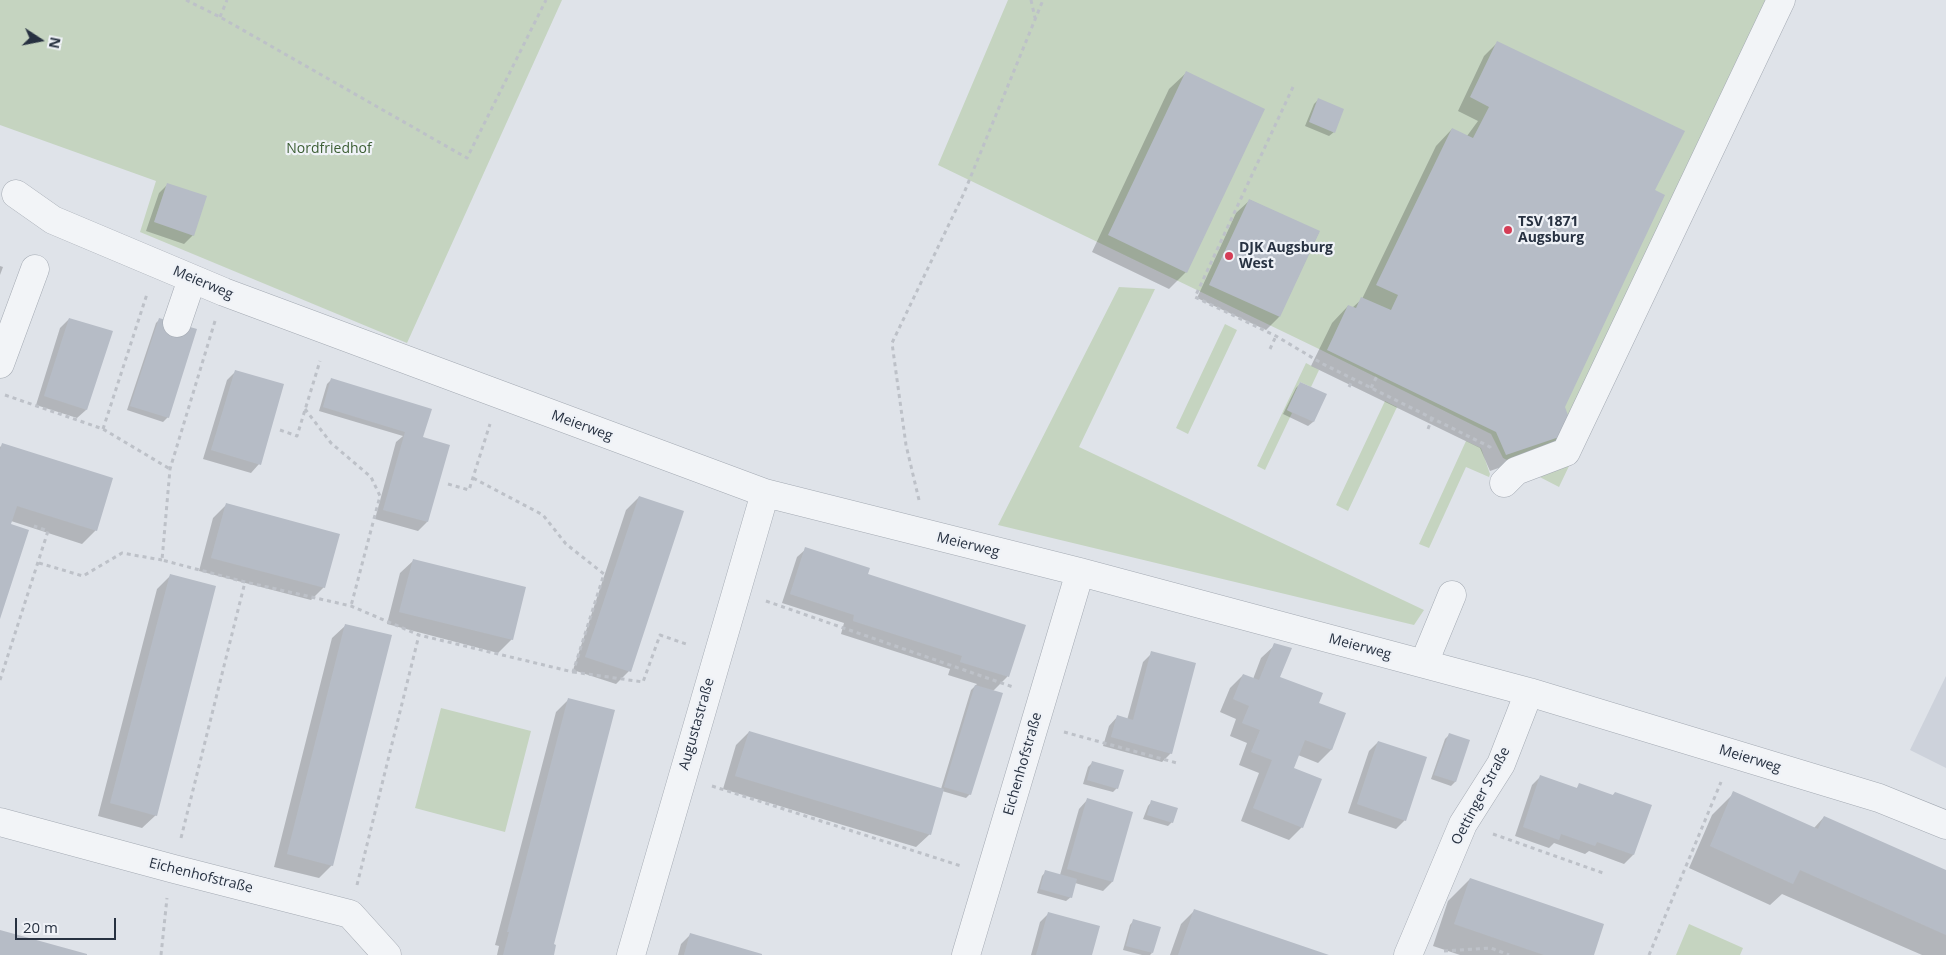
<!DOCTYPE html>
<html>
<head>
<meta charset="utf-8">
<style>
	body { margin:0 }
	#map { position:relative; width:1946px; height:955px; overflow:hidden; background:#dfe3e9; font-family:"Open Sans",sans-serif }
	canvas { display:block }
	.north { position:absolute; left:15px; top:15px; width:50px; height:50px; -webkit-text-stroke:4px #eff2f7; paint-order:stroke; rotate:101deg; font-size:14px; font-weight:700; line-height:20px; text-align:center; color:#273141 }
	.north::after { content:''; display:block; margin:auto; width:18px; height:22px; background:#273141; clip-path:polygon(50% 0,100% 100%,50% 72%,0 100%) }
	.scale { position:absolute; left:15px; top:918px; width:101px; height:22px; box-sizing:border-box; border:2px solid #273141; border-top:0; padding-left:6px; font-size:15px; line-height:18px; white-space:nowrap; color:#273141; -webkit-text-stroke:4px #eff2f7; paint-order:stroke }
</style>
</head>
<body>
<div id="map">
<canvas width="1946" height="955"></canvas>
<div class="north">N</div>
<div class="scale">20 m</div>
</div>
<script>
const context = document.querySelector('canvas').getContext('2d');
context.lineJoin = 'round';
function paint(path, color) { context.fillStyle = color; context.fill(path, 'evenodd'); }
const toPath = rows => new Path2D(rows.map(r => 'M' + r).join(''));
function strokePath(path, color, width, dash) { context.strokeStyle = color; context.lineWidth = width; context.lineCap = dash ? 'butt' : 'round'; context.setLineDash(dash || []); context.stroke(path); }
function write(font, color, halo, rows, align = 'center') {
  context.font = font + ' "Open Sans",sans-serif'; context.lineWidth = 4.5; context.setLineDash([]); context.textBaseline = 'middle'; context.strokeStyle = halo; context.fillStyle = color; for (const [text, x, y, turn = 0] of rows) {
    context.save(); context.translate(x, y); context.rotate((+turn || 0) * Math.PI / 180); context.textAlign = isNaN(turn) ? turn : align; if (halo) context.strokeText(text, 0, 0); context.fillText(text, 0, 0); context.restore();
  }
}
paint(toPath([
	[1946,676,1946,768,1910,750]
]), '#cdd2db');
paint(toPath([
	[0,0,562,0,407,343,140,232,156,181,0,125],
	[1008,0,1791,0,1559,487,1503,458,1491,434,1317,348,938,165],
	[1119,287,1155,289,1079,447,1424,610,1414,625,998,525],
	[1225,324,1237,330,1188,434,1176,428],
	[1306,363,1319,370,1311,387,1300,382,1287,410,1292,413,1265,470,1257,466],
	[1385,401,1397,407,1348,511,1336,505],
	[1466,441,1481,448,1490,474,1489,477,1466,467,1429,548,1419,544],
	[441,708,531,731,505,832,415,808],
	[1689,924,1743,948,1740,955,1676,955]
]), '#c5d4c0');
paint(toPath([
	[1497,43,1654,191,1563,407,1572,432,1556,448,1490,471,1480,448,1311,366,1332,323,1348,306,1352,308,1362,299,1436,146,1452,129,1467,136,1478,121,1458,111,1484,56],
	[1186,73,1186,272,1169,289,1092,252,1169,89],
	[1318,100,1334,132,1329,136,1305,126,1314,104],
	[168,184,193,235,184,244,146,231,159,193],
	[1250,200,1319,232,1279,317,1266,330,1197,298,1236,213],
	[0,266,3,267,0,275],
	[69,319,86,410,77,418,36,405,60,328],
	[160,319,168,417,163,422,127,410,156,323],
	[236,371,259,464,251,473,203,459,227,380],
	[331,380,420,438,448,446,427,522,418,531,375,519,396,442,403,436,319,411,327,384],
	[1300,384,1325,395,1313,422,1308,426,1283,414,1296,388],
	[3,444,96,530,82,544,11,521,0,617,0,447],
	[639,497,629,671,616,684,573,670,626,510],
	[226,505,324,587,311,600,199,571,213,518],
	[806,549,865,578,1024,625,1007,677,993,691,970,794,966,798,942,791,930,834,916,847,723,789,736,745,749,732,941,789,971,690,977,684,948,675,950,669,841,634,844,623,782,603,797,557],
	[414,560,512,639,498,653,387,624,400,573],
	[170,576,156,815,142,828,98,816,157,589],
	[346,625,332,865,319,878,274,867,332,638],
	[1275,645,1279,678,1317,704,1344,714,1331,750,1318,763,1298,755,1293,769,1302,827,1289,840,1241,821,1259,773,1239,765,1247,743,1230,736,1236,719,1220,712,1230,688,1243,675,1253,679,1261,658],
	[1152,653,1171,753,1162,762,1103,746,1109,726,1117,717,1127,720,1143,662],
	[569,699,552,955,497,955,499,946,495,945,556,712],
	[1449,735,1455,782,1451,786,1431,779,1445,739],
	[1378,742,1405,820,1396,829,1348,813,1369,751],
	[1092,763,1117,788,1113,792,1083,784,1088,767],
	[1541,776,1576,789,1580,785,1612,796,1615,793,1650,805,1633,855,1624,864,1589,851,1585,854,1554,843,1549,848,1515,836,1532,785],
	[1734,793,1814,828,1824,817,1946,871,1946,955,1922,955,1782,894,1770,905,1689,868,1712,815],
	[1087,800,1131,813,1112,882,1103,891,1075,883,1071,897,1066,901,1037,893,1042,876,1046,871,1060,875,1079,809],
	[1152,801,1172,822,1168,826,1143,819,1148,806],
	[1470,879,1592,955,1460,955,1433,946,1448,901],
	[1194,911,1326,955,1170,955,1181,924],
	[1049,913,1090,955,1031,955,1040,922],
	[1134,920,1152,953,1150,955,1142,955,1123,950,1130,925],
	[690,935,760,955,678,955,681,944]
]), '#0003');
paint(toPath([
	[1497,41,1685,131,1655,190,1665,195,1565,407,1574,432,1506,455,1496,432,1327,350,1348,305,1356,308,1361,297,1391,310,1398,295,1376,285,1452,128,1473,138,1489,107,1470,97],
	[1186,71,1265,109,1187,273,1108,235],
	[1318,98,1344,109,1335,133,1309,122],
	[167,183,207,196,194,236,154,222],
	[1249,199,1320,231,1280,317,1209,285],
	[69,318,113,331,87,410,44,396],
	[159,318,197,329,169,418,130,406],
	[235,370,284,384,261,465,211,450],
	[331,378,432,409,423,437,450,445,428,522,383,510,405,432,323,407],
	[1300,382,1327,394,1314,422,1287,410],
	[2,443,113,478,97,531,17,506,11,524,29,530,0,619,0,450],
	[639,496,684,511,631,672,585,657],
	[226,503,340,534,325,588,211,558],
	[805,547,870,568,868,574,1026,625,1009,677,960,662,962,656,853,621,854,615,790,594],
	[413,559,526,587,513,640,399,612],
	[170,574,216,586,157,816,110,803],
	[345,624,392,635,333,866,287,854],
	[1274,643,1292,648,1280,677,1323,693,1319,703,1346,713,1332,750,1305,740,1294,768,1322,779,1303,828,1253,808,1272,760,1251,752,1260,730,1242,723,1249,706,1233,699,1243,674,1259,680],
	[1151,651,1196,663,1172,754,1111,737,1117,715,1133,720],
	[975,685,1003,693,971,795,944,787],
	[568,698,615,710,554,944,556,945,554,955,503,955,509,932,507,932],
	[749,731,944,789,931,835,735,776],
	[1449,733,1470,740,1456,782,1434,775],
	[1378,741,1427,757,1406,821,1357,804],
	[1092,761,1124,770,1118,789,1087,780],
	[1540,775,1577,788,1579,783,1613,795,1615,792,1652,805,1634,855,1597,842,1595,846,1561,834,1559,840,1523,827],
	[1733,791,1818,829,1824,816,1946,870,1946,935,1800,870,1793,884,1710,846],
	[1087,798,1133,812,1113,882,1067,869],
	[1151,800,1178,808,1173,823,1147,815],
	[1045,870,1077,879,1072,898,1040,889],
	[1470,878,1604,924,1594,955,1544,955,1454,924],
	[1194,909,1329,955,1178,955],
	[1048,912,1100,926,1092,955,1036,955],
	[1133,919,1161,927,1153,953,1126,946],
	[0,930,87,954,87,955,0,955],
	[690,933,762,954,762,955,684,955]
]), '#b6bcc6');
const minor = toPath([
	[16,194,53,220,224,292,765,493,1080,572,1529,692,1879,798,1946,825],
	[177,323,192,279],
	[0,364,35,269],
	[1504,483,1516,471,1566,452,1781,0],
	[1424,663,1452,595],
	[0,822,174,869,350,914,387,955],
	[631,955,765,493],
	[966,955,1080,572],
	[1408,955,1463,824,1501,764,1529,692]
]);
strokePath(minor, '#a4aab3', 29);
strokePath(toPath([
	[186,0,220,17,467,158,546,0],
	[1031,0,1035,18],
	[220,17,227,0],
	[1293,87,1195,297,1276,336,1323,364,1490,447,1492,451],
	[215,321,170,469,162,560,245,582,351,606,419,635,573,672,604,574,566,544,543,515,473,478],
	[1270,349,1276,336],
	[1349,387,1353,379],
	[1371,388,1378,374],
	[5,395,103,429,170,469],
	[305,409,331,443,371,477,380,496,351,606],
	[103,429,147,294],
	[1428,429,1432,418],
	[280,430,297,436,320,361],
	[448,484,469,490,490,424],
	[919,500,906,445,892,343,964,193,1043,0],
	[39,563,83,576,122,553,162,560],
	[766,601,1013,687],
	[573,672,643,682,660,635,689,645],
	[0,680,48,531,34,526],
	[1064,732,1177,763],
	[712,786,961,866],
	[1493,834,1603,873],
	[181,838,245,582],
	[357,885,419,635],
	[1444,951,1491,948,1509,955],
	[161,955,167,898],
	[1649,955,1721,782]
]), '#bdc1c8', 3, [4, 4]);
strokePath(minor, '#f2f4f7', 28);
for (const [x, y, r, color] of [
	[1508,230,5,"#d53d56"],
	[1229,256,5,"#d53d56"]
]) { const dot = new Path2D(); dot.arc(x, y, r, 0, 2 * Math.PI); context.fillStyle = color; context.fill(dot); strokePath(dot, '#eff2f7', 2); }
write('14px', '#3c5e34', '#eff2f7', [
	["Nordfriedhof",329,149]
]);
write('bold 14px', '#273141', '#eff2f7', [
	["TSV 1871",1518,222],
	["Augsburg",1518,238],
	["DJK Augsburg",1239,248],
	["West",1239,264]
], 'left');
write('14px', '#273141', '#eff2f7', [
	["Meierweg",203,283,23],
	["Meierweg",582,426,20],
	["Meierweg",968,545,14],
	["Meierweg",1360,647,15],
	["Augustastraße",697,724,-74],
	["Meierweg",1750,759,17],
	["Eichenhofstraße",1023,764,-74],
	["Oettinger Straße",1481,796,-62],
	["Eichenhofstraße",201,876,14]
]);
</script>
</body>
</html>
